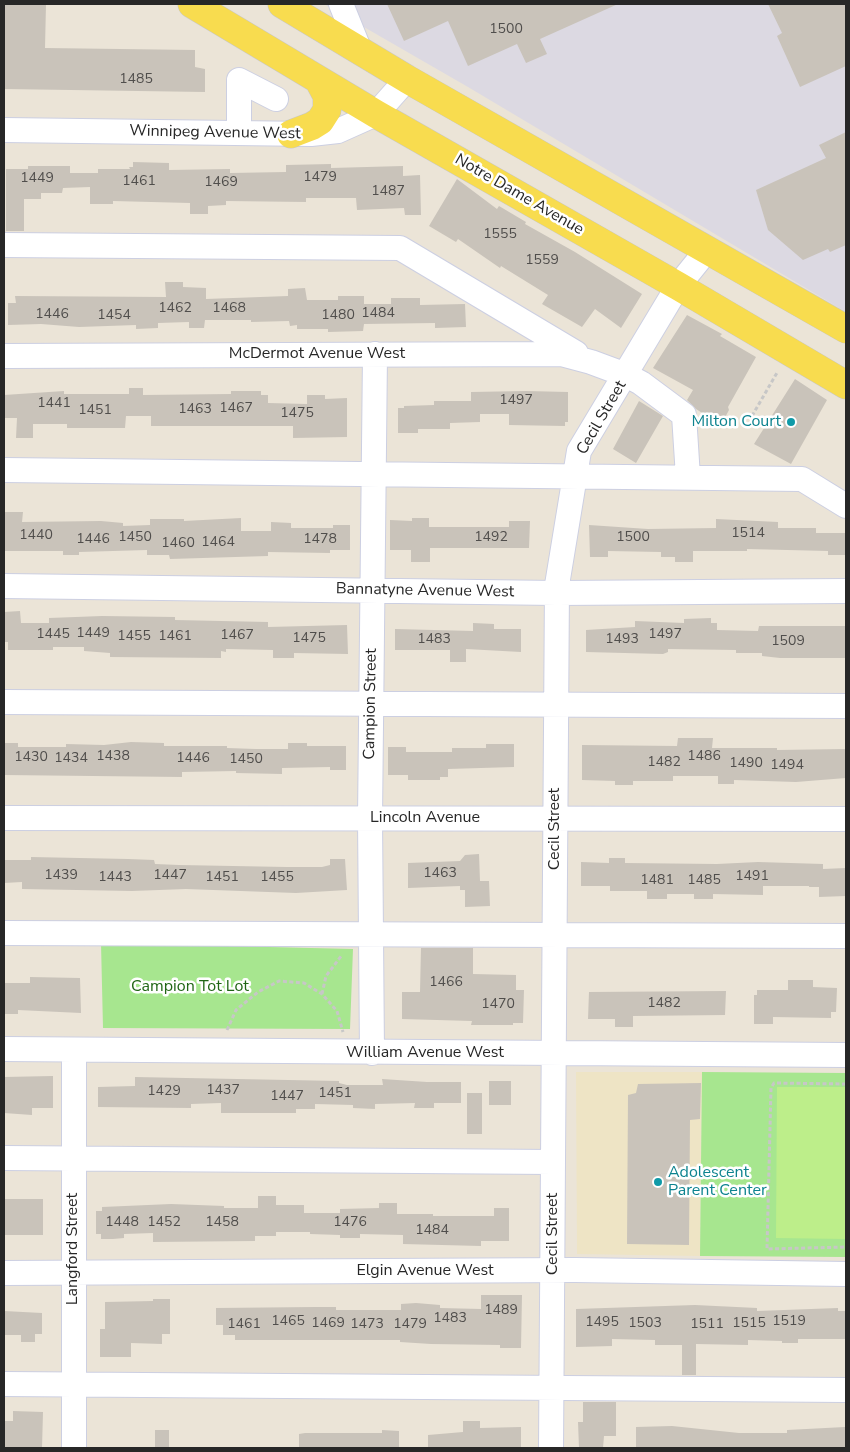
<!DOCTYPE html>
<html>
<head>
<meta charset="utf-8">
<style>
	body { margin:0 }
	#map { position:relative; width:850px; height:1452px; overflow:hidden; background:#ebe4d7; font-family:"Nunito Sans",sans-serif }
	canvas { display:block }
	.frame { position:absolute; inset:0; border:5px solid #272727; pointer-events:none }
</style>
</head>
<body>
<div id="map">
<canvas width="850" height="1452"></canvas>
<div class="frame"></div>
</div>
<script>
const context = document.querySelector('canvas').getContext('2d');
context.lineJoin = 'round';
function paint(path, color) { context.fillStyle = color; context.fill(path, 'evenodd'); }
const toPath = rows => new Path2D(rows.map(r => 'M' + r).join(''));
function strokePath(path, color, width, dash) { context.strokeStyle = color; context.lineWidth = width; context.lineCap = dash ? 'butt' : 'round'; context.setLineDash(dash || []); context.stroke(path); }
function write(font, color, halo, rows, align = 'center') {
  context.font = font + ' "Nunito Sans",sans-serif'; context.lineWidth = 5; context.setLineDash([]); context.textBaseline = 'middle'; context.strokeStyle = halo; context.fillStyle = color; for (const [text, x, y, turn = 0] of rows) {
    context.save(); context.translate(x, y); context.rotate((+turn || 0) * Math.PI / 180); context.textAlign = isNaN(turn) ? turn : align; if (halo) context.strokeText(text, 0, 0); context.fillText(text, 0, 0); context.restore();
  }
}
paint(toPath([
	[324,4,846,4,846,312,468,87]
]), '#dcd9e2');
paint(toPath([
	[576,1072,702,1072,700,1256,577,1254]
]), '#eee4c5');
paint(toPath([
	[101,943,353,949,350,1029,103,1028],
	[702,1072,846,1073,846,1257,700,1256]
]), '#a7e68f');
paint(toPath([
	[777,1087,846,1087,846,1239,776,1238]
]), '#bdee8a');
paint(toPath([
	[4,4,46,4,45,48,195,50,195,67,205,69,205,92,4,89],
	[387,4,618,4,540,39,547,54,526,63,517,44,468,66,448,21,404,41],
	[768,4,846,4,846,66,800,87,777,36,782,33],
	[846,132,846,245,830,252,828,249,803,260,768,230,756,190,826,158,819,145],
	[133,162,169,163,169,170,230,169,230,173,286,172,286,165,331,164,331,168,403,166,403,176,420,175,421,215,405,215,404,208,357,210,356,198,306,198,306,202,226,201,226,205,208,206,208,214,190,214,190,203,113,201,113,204,90,204,90,187,63,188,62,193,41,193,41,199,24,199,24,231,6,231,6,169,28,169,28,166,70,166,70,173,98,173,98,169,130,169,129,167,133,167],
	[457,179,497,209,499,206,526,222,525,224,575,252,642,294,621,328,595,309,582,327,542,304,548,295,501,266,500,268,458,239,456,242,429,226],
	[165,282,183,282,183,287,206,288,206,299,288,296,288,289,305,288,307,300,338,300,338,296,364,296,364,304,391,304,391,298,420,298,420,305,465,304,466,327,435,328,435,323,364,324,363,331,328,332,328,329,297,329,297,325,290,326,289,321,251,322,251,320,205,320,204,328,189,328,189,322,158,323,158,328,136,329,136,325,79,327,41,324,8,325,8,303,16,303,15,296,166,297],
	[687,315,722,334,720,336,756,357,728,407,729,410,721,425,696,409,687,400,693,390,653,368],
	[795,379,827,400,791,464,754,444],
	[129,388,143,388,143,395,231,394,231,391,261,391,261,395,268,395,268,403,307,404,307,395,325,395,325,399,347,398,347,437,293,438,293,426,151,426,151,416,126,416,125,428,67,428,67,424,33,424,33,438,16,438,17,418,4,418,4,395,64,391,64,394,129,394],
	[526,391,568,392,568,422,565,422,565,426,509,425,509,414,480,414,480,422,450,423,450,429,418,429,418,433,398,433,398,408,404,408,404,406,434,405,434,401,471,401,471,392],
	[639,401,663,416,636,463,613,449],
	[5,512,23,512,22,522,101,521,123,523,123,526,150,525,150,519,184,519,184,521,241,518,241,531,271,531,271,522,291,523,291,528,333,528,333,525,350,525,350,550,330,550,330,553,268,552,268,556,170,559,169,555,147,555,147,550,79,552,79,555,63,555,63,551,4,551],
	[412,518,429,518,429,527,509,527,509,521,530,521,529,548,430,548,430,562,411,562,411,550,390,550,390,520,412,521],
	[716,519,778,522,778,528,816,528,816,533,846,533,846,555,828,555,828,551,747,549,747,551,693,551,693,562,675,562,675,557,661,557,661,552,608,551,608,557,590,557,589,525,648,529,716,528],
	[20,611,21,623,49,623,49,618,102,616,175,617,175,620,268,622,268,627,347,625,348,654,294,653,294,658,273,658,273,650,226,649,226,652,221,651,221,658,110,657,110,653,84,651,84,647,53,647,53,650,8,650,8,642,4,642,4,612],
	[711,618,711,623,717,623,717,630,758,631,759,626,846,626,846,658,780,658,762,656,762,653,736,653,736,650,668,649,668,652,663,654,586,652,586,630,635,627,635,621,684,623,684,619],
	[473,623,494,624,494,629,521,629,521,652,466,649,466,662,450,662,450,650,395,650,395,629,473,631],
	[678,738,713,738,712,748,777,748,777,750,846,749,846,778,796,782,734,780,734,784,718,784,718,776,673,776,673,781,633,781,633,785,615,785,615,781,582,780,582,745,677,746],
	[131,742,164,743,164,746,227,746,227,748,256,749,288,749,288,743,307,743,307,746,346,746,346,770,330,770,330,767,282,768,282,774,236,773,236,771,182,772,182,777,4,775,4,743,18,743,18,747,66,747,66,744,104,745],
	[486,744,514,744,514,767,448,769,448,777,440,777,440,780,408,780,408,775,388,775,388,747,406,747,406,752,452,752,452,748,486,748],
	[479,854,480,881,489,881,490,906,465,907,465,890,460,890,460,886,408,888,408,863,460,861,465,855],
	[31,857,128,859,154,860,155,864,179,865,287,867,322,867,330,865,330,859,345,859,347,890,296,893,186,889,132,891,22,889,22,882,4,883,4,860,31,860],
	[609,858,625,858,625,863,717,864,758,862,823,864,823,869,846,868,846,896,819,897,819,887,809,887,809,886,763,886,763,895,713,894,713,899,694,899,694,894,667,894,667,899,647,899,647,891,610,891,610,886,581,886,581,862,609,863],
	[421,948,473,948,473,974,516,975,516,990,524,990,523,1023,513,1023,513,1025,471,1025,472,1021,402,1019,402,992,420,992],
	[30,977,80,978,81,1013,18,1010,18,1014,4,1014,4,983,30,983],
	[788,980,813,980,813,987,837,988,836,1012,831,1012,831,1018,773,1017,773,1024,754,1024,754,995,757,995,757,990,788,990],
	[726,991,725,1015,633,1016,633,1027,615,1027,615,1019,588,1019,589,992],
	[53,1076,53,1108,32,1108,32,1115,4,1113,4,1077],
	[135,1077,339,1081,339,1083,347,1085,383,1085,382,1079,427,1082,461,1082,461,1103,434,1103,434,1108,414,1108,415,1103,375,1104,375,1109,353,1108,353,1105,315,1104,315,1109,296,1109,296,1113,221,1113,221,1103,191,1104,191,1108,98,1107,98,1087,135,1086],
	[489,1081,511,1081,511,1105,489,1105],
	[701,1083,700,1119,690,1120,689,1245,627,1244,628,1095,636,1093,638,1084],
	[467,1093,482,1093,482,1134,467,1134],
	[258,1196,276,1196,276,1205,304,1205,304,1213,340,1213,340,1209,379,1208,379,1203,397,1203,397,1214,433,1214,433,1216,494,1216,494,1208,509,1208,509,1241,481,1241,481,1246,403,1244,403,1235,360,1234,360,1238,340,1238,340,1235,310,1234,310,1232,276,1232,276,1236,255,1236,255,1241,153,1242,153,1233,124,1234,124,1238,113,1239,101,1239,101,1234,96,1234,96,1211,102,1211,102,1207,171,1204,224,1206,224,1208,258,1208],
	[4,1199,43,1199,43,1235,4,1235],
	[481,1295,522,1295,521,1348,500,1348,500,1345,431,1344,400,1342,400,1340,235,1340,235,1335,223,1335,223,1325,216,1325,216,1308,315,1307,336,1307,336,1310,401,1310,401,1304,416,1303,440,1305,440,1308,481,1309],
	[153,1299,170,1299,170,1334,162,1334,162,1344,131,1343,131,1357,100,1357,100,1329,105,1329,105,1302,153,1301],
	[695,1305,757,1308,757,1311,838,1308,838,1311,846,1311,846,1339,798,1339,798,1343,782,1343,782,1341,748,1340,748,1345,696,1344,696,1375,682,1375,682,1345,655,1345,655,1340,612,1339,612,1346,576,1347,576,1309],
	[4,1311,42,1313,42,1334,35,1334,35,1342,21,1342,21,1335,4,1335],
	[583,1402,616,1402,616,1436,604,1436,603,1448,579,1448,578,1422,583,1422],
	[13,1411,43,1412,42,1448,4,1448,4,1421,13,1421],
	[463,1421,480,1421,480,1428,521,1427,521,1448,428,1448,428,1435,463,1432],
	[672,1426,739,1433,787,1433,787,1430,845,1427,845,1448,636,1448,636,1427],
	[155,1430,169,1430,169,1448,155,1448],
	[382,1430,399,1431,399,1448,299,1448,299,1434,305,1433,382,1433]
]), '#c9c3ba');
const minor = toPath([
	[341,4,360,51],
	[4,130,311,134,338,131,376,114,407,79],
	[239,132,239,80,276,99],
	[4,245,400,248,576,353],
	[4,356,561,354,591,362,626,375,641,383,684,415,688,477],
	[4,470,802,479,846,506],
	[4,586,557,593,846,591],
	[4,702,846,706],
	[4,818,846,819],
	[4,933,846,936],
	[4,1049,846,1055],
	[74,1050,74,1448],
	[372,1053,370,818,375,354],
	[4,1158,553,1162],
	[4,1273,575,1270,846,1274],
	[4,1384,846,1390],
	[551,1448,557,585,579,451,678,286,707,250]
]);
const major = toPath([
	[192,4,376,114,678,286,846,385],
	[282,4,407,79,846,329],
	[291,134,312,126,320,121,327,110,327,96,319,81]
]);
strokePath(minor, '#cccfe2', 26);
strokePath(major, '#c7c7c7', 29);
strokePath(toPath([
	[752,416,778,371],
	[322,994,326,976,342,955],
	[227,1030,236,1010,258,992,279,981,304,983,322,994,337,1011,343,1032],
	[846,1084,774,1083,771,1088,767,1249,846,1247]
]), '#c7c7c7', 3, [4, 2.5]);
strokePath(minor, '#fff', 24);
strokePath(major, '#f8dc4f', 28);
for (const [x, y, r, color] of [
	[791,422,5,"#0f9aa8"],
	[658,1182,5,"#0f9aa8"]
]) { const dot = new Path2D(); dot.arc(x, y, r, 0, 2 * Math.PI); context.fillStyle = color; context.fill(dot); strokePath(dot, '#fff', 2); }
write('14px', '#504e4c', null, [
	["1500",506,30],
	["1485",136,80],
	["1479",320,178],
	["1449",37,179],
	["1461",139,182],
	["1469",221,183],
	["1487",388,192],
	["1555",500,235],
	["1559",542,261],
	["1462",175,309],
	["1468",229,309],
	["1484",378,314],
	["1446",52,315],
	["1454",114,316],
	["1480",338,316],
	["1497",516,401],
	["1441",54,404],
	["1467",236,409],
	["1463",195,410],
	["1451",95,411],
	["1475",297,414],
	["1514",748,534],
	["1440",36,536],
	["1450",135,538],
	["1492",491,538],
	["1500",633,538],
	["1446",93,540],
	["1478",320,540],
	["1464",218,543],
	["1460",178,544],
	["1449",93,634],
	["1445",53,635],
	["1497",665,635],
	["1467",237,636],
	["1455",134,637],
	["1461",175,637],
	["1475",309,639],
	["1483",434,640],
	["1493",622,640],
	["1509",788,642],
	["1438",113,757],
	["1486",704,757],
	["1430",31,758],
	["1434",71,759],
	["1446",193,759],
	["1450",246,760],
	["1482",664,763],
	["1490",746,764],
	["1494",787,766],
	["1463",440,874],
	["1439",61,876],
	["1447",170,876],
	["1491",752,877],
	["1443",115,878],
	["1451",222,878],
	["1455",277,878],
	["1481",657,881],
	["1485",704,881],
	["1466",446,983],
	["1482",664,1004],
	["1470",498,1005],
	["1437",223,1091],
	["1429",164,1092],
	["1451",335,1094],
	["1447",287,1097],
	["1448",122,1223],
	["1452",164,1223],
	["1458",222,1223],
	["1476",350,1223],
	["1484",432,1231],
	["1489",501,1311],
	["1483",450,1319],
	["1465",288,1322],
	["1519",789,1322],
	["1495",602,1323],
	["1469",328,1324],
	["1503",645,1324],
	["1515",749,1324],
	["1461",244,1325],
	["1473",367,1325],
	["1479",410,1325],
	["1511",707,1325]
]);
write('16px', '#272727', '#fff', [
	["Winnipeg Avenue West",215,133,1],
	["Notre Dame Avenue",519,195,30],
	["McDermot Avenue West",317,354],
	["Cecil Street",602,418,-60],
	["Bannatyne Avenue West",425,591,1],
	["Campion Street",371,704,-89],
	["Lincoln Avenue",425,818],
	["Cecil Street",555,829,-90],
	["William Avenue West",425,1053],
	["Cecil Street",553,1234,-90],
	["Langford Street",73,1249,-90],
	["Elgin Avenue West",425,1271]
]);
write('16px', '#0d838f', '#fff', [
	["Milton Court",781,422],
	["Adolescent",668,1173,"left"],
	["Parent Center",668,1191,"left"]
], 'right');
write('16px', '#206615', '#fff', [
	["Campion Tot Lot",190,987]
]);
</script>
</body>
</html>
